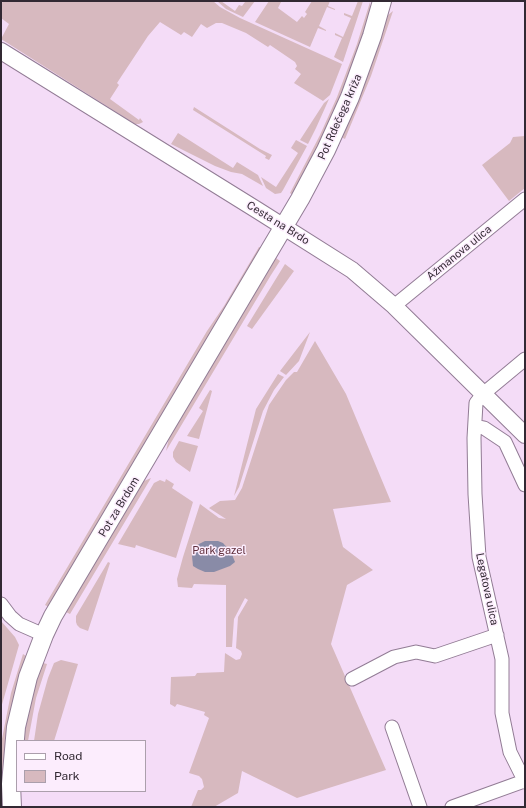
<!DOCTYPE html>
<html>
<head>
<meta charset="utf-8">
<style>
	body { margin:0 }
	#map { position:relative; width:526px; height:808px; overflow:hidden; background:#f4dcf7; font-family:"Public Sans",sans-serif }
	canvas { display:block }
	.frame { position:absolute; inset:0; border:2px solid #322933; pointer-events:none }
	.legend { position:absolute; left:16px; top:740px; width:130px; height:52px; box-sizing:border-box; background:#fcedfd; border:1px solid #ab9fac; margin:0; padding:5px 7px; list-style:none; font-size:12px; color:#322933 }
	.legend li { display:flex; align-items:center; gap:8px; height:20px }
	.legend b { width:20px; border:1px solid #ab9fac }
</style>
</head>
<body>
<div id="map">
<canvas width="526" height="808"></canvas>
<div class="frame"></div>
<ul class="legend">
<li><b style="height:5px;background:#fff"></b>Road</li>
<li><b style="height:11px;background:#d7b9bf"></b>Park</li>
</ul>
</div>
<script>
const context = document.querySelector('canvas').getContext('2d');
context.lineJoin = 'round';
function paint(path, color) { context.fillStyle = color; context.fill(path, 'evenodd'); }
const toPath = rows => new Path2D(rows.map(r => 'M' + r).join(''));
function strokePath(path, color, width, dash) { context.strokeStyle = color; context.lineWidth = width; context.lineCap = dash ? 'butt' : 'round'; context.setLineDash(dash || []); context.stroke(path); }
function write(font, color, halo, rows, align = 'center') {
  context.font = font + ' "Public Sans",sans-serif'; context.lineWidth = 3; context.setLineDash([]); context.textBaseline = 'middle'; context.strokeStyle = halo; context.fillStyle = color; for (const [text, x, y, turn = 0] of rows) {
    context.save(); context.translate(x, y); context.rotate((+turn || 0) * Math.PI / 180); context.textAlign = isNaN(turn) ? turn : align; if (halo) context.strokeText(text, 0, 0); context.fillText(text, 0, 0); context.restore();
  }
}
paint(toPath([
	[3,1,213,1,220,7,240,18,342,64,330,95,323,101,294,83,301,74,295,69,297,66,295,62,270,45,268,47,246,33,222,23,216,23,207,28,201,24,192,37,184,32,181,35,160,22,148,36,117,83,119,85,110,99,139,120,140,118,143,122,139,124,135,124,1,39,9,24,1,18,1,5],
	[217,1,221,1,235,11,239,5,242,6,245,2,244,1,255,1,243,17,226,9],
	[269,1,279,1,281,2,278,8,297,22,302,16,304,18,307,14,305,12,312,1,330,1,328,6,335,9,335,10,327,7,319,26,326,30,326,31,318,28,310,47,255,22],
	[358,1,363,1,343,62,334,57,342,38,335,35,335,33,343,37,351,18,344,15,344,13,352,16],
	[370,2,371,11,349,77,323,137,293,195,290,193,320,135,337,97,357,44],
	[393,11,371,76,345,139,341,137,363,89,388,15],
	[329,99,316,128,308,144,300,140,324,103],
	[194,107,260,149,272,155,269,160,265,158,266,156,193,110],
	[178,133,233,168,237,162,258,175,263,186,242,174,231,172,215,166,171,144],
	[525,136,525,188,509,201,482,165,510,143,513,137],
	[296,140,307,146,283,190,281,193,275,194,266,188,261,177,276,187,298,153,291,148],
	[259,247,262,248,49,607,45,605,207,331,224,306],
	[276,258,280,261,271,275,166,451,169,438],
	[285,264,294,271,252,329,247,326],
	[310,332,299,361,286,375,280,371],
	[315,341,346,394,391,502,333,509,343,547,373,570,347,585,331,644,386,770,297,798,242,771,238,793,214,807,191,807,198,790,201,790,204,787,202,779,199,776,189,773,209,718,204,715,205,712,177,704,175,707,170,704,171,677,195,676,197,673,224,672,225,653,236,660,240,659,242,654,241,651,236,648,238,617,248,600,245,598,234,619,232,647,226,647,226,585,194,584,192,588,178,587,177,579,183,557,200,504,219,518,226,519,209,508,220,501,235,500,242,488,269,405,286,380,294,372,297,372],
	[278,374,284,377,274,390,263,411,239,487,234,496,256,409],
	[210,390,212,391,199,439,187,436,203,411,199,408],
	[179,441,198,446,190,472,176,462,173,457,173,452],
	[151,478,70,614,66,612,141,485,144,481],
	[166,479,174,484,172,488,193,502,176,558,136,545,135,548,118,544,154,483,160,480,165,482],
	[108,562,110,563,88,631,80,628,77,625,76,622,76,616],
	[1,621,15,637,19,645,1,708],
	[23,654,26,656,5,747,3,780,3,807,1,807,1,744,11,693],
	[61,660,78,664,54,741,34,741,38,714,48,678,54,663],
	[43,663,47,664,36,698,28,741,23,741,33,691]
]), '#d7b9bf');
paint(toPath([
	[205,541,218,541,223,543,231,552,235,562,230,566,214,572,205,572,198,569,193,566,192,556,195,548,199,544]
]), '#898ba7');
const minor = toPath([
	[394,306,525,199],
	[525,359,483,394,476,403,474,438,475,494,479,557,502,659,502,713,510,752,525,782],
	[475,426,484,428,505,442,525,485],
	[1,604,10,616,19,624,44,635],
	[352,679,394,657,416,652,435,656,497,635],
	[392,727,420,807],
	[452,807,524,781]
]);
const tertiary = toPath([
	[1,51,257,210,352,270,394,306,525,435]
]);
const secondary = toPath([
	[12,807,11,784,16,727,28,677,44,635,53,616,300,199,326,150,350,97,372,36,382,1]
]);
strokePath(minor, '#927c95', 15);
strokePath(tertiary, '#927c95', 18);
strokePath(secondary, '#927c95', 20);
strokePath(minor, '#fff', 13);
strokePath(tertiary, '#fff', 16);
strokePath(secondary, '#fff', 18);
write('11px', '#322933', '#fcedfd', [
	["Pot Rdečega križa",340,117,-66],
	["Cesta na Brdo",278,223,32],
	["Ažmanova ulica",459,253,-39],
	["Pot za Brdom",119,507,-59],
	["Legatova ulica",487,589,78]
]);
write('11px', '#60303d', '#fcedfd', [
	["Park gazel",219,551]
]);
</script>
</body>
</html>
